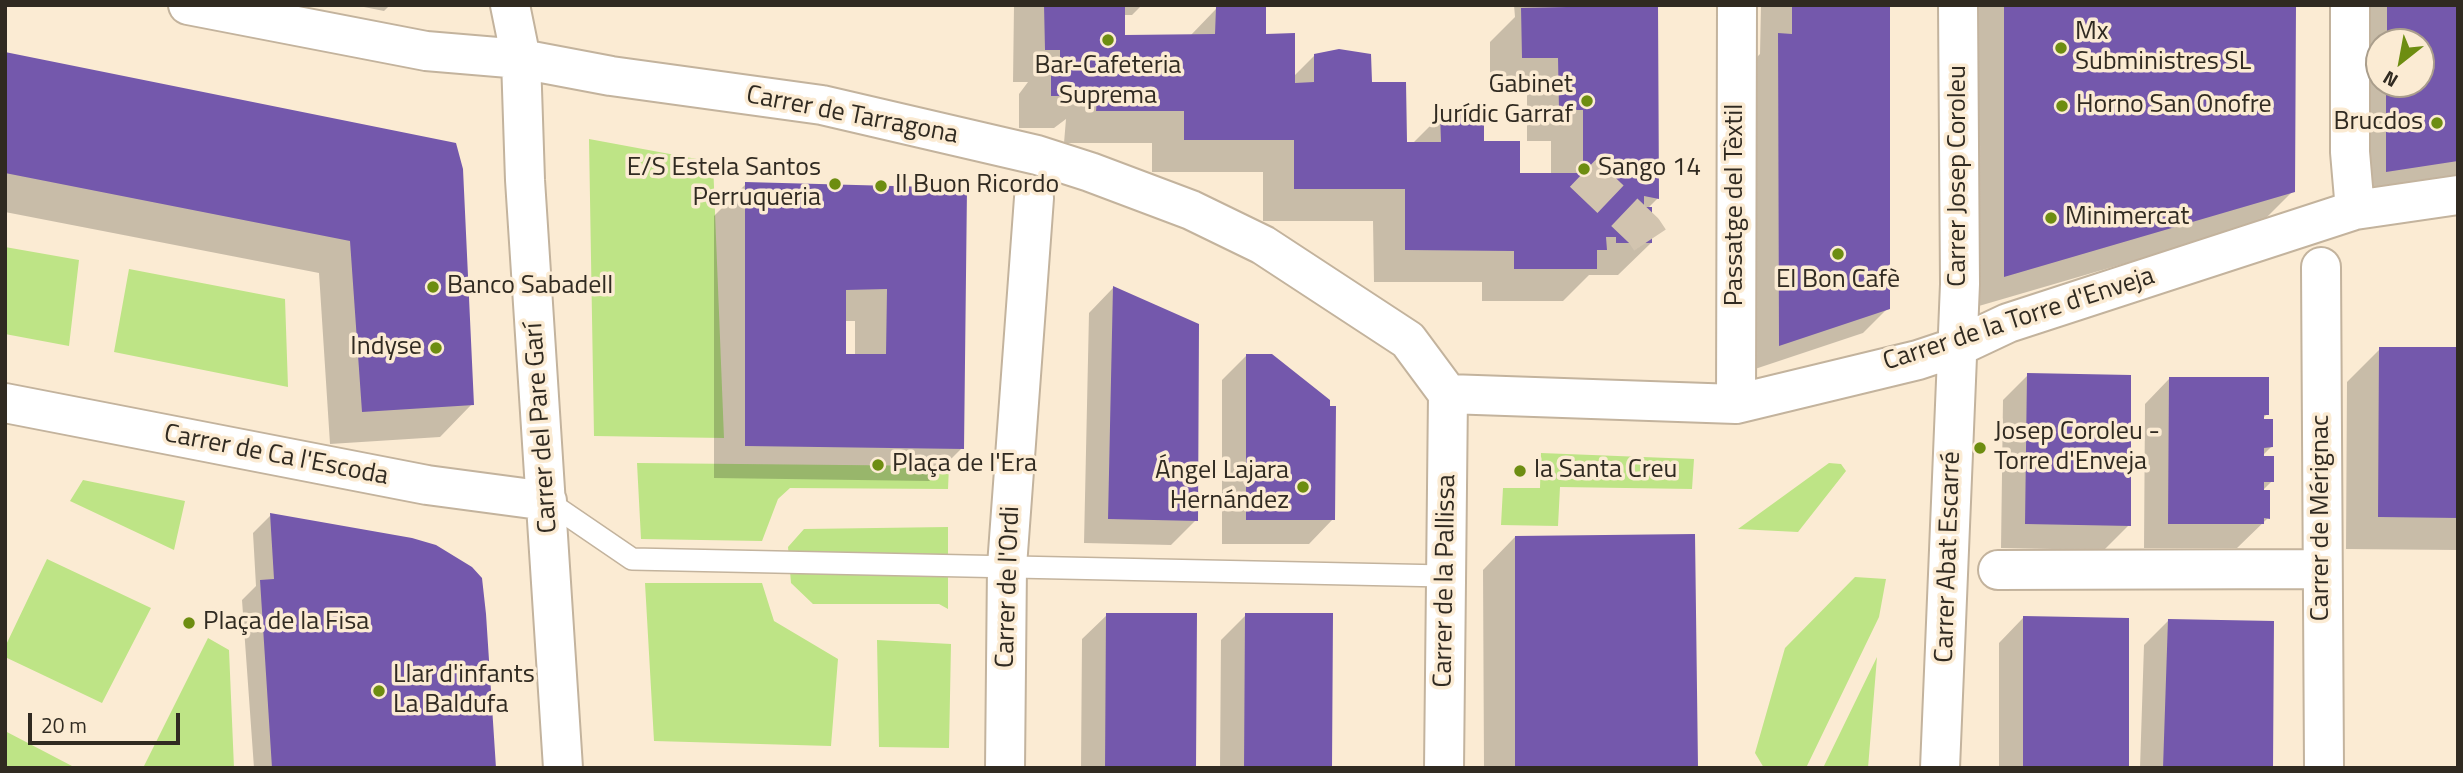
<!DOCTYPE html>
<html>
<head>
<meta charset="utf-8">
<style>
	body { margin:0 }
	#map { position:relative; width:2463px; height:773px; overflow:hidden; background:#fbebd3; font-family:"Titillium Web",sans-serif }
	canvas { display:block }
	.frame { position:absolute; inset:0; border:7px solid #302a21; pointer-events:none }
	.north { position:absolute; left:2365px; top:28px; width:70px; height:70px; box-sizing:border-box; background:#fbebd3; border:2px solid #aa9e8c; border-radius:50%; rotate:211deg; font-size:19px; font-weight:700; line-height:28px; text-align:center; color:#302a21 }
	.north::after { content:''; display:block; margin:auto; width:24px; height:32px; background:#6d8d11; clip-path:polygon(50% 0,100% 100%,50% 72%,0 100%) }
	.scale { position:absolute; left:28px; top:713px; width:152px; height:32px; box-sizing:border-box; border:4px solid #302a21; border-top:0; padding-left:9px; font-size:21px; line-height:24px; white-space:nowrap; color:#302a21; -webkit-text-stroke:5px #fbebd3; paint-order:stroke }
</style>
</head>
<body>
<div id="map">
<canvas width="2463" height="773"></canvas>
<div class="frame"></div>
<div class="north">N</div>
<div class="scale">20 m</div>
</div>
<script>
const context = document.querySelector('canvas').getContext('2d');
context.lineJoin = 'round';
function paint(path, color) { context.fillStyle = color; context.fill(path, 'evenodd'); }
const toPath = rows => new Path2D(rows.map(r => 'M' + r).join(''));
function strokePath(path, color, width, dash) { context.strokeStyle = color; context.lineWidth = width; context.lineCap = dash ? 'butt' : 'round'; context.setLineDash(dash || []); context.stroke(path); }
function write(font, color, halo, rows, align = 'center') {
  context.font = font + ' "Titillium Web",sans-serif'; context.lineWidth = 7; context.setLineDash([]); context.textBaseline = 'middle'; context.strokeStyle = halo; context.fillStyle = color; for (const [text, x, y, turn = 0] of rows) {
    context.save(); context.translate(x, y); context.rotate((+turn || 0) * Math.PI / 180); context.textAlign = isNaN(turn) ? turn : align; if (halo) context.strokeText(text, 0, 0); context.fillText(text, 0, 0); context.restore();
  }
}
paint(toPath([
	[589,139,713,162,724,438,594,436],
	[5,247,79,260,69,346,5,334],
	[129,269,285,299,288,387,114,352],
	[1541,453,1694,459,1692,489,1560,487,1558,526,1501,525,1503,488,1540,488],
	[637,463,949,466,948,489,790,488,778,499,762,541,641,539],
	[1829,463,1841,464,1846,471,1798,532,1738,529],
	[83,480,185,501,174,550,70,501],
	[948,527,948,609,939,604,813,604,791,583,788,547,804,529],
	[47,559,151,608,102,703,5,657,5,647],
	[1855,577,1886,579,1879,617,1806,768,1764,768,1755,753,1785,648],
	[645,583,762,583,774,621,838,659,831,746,654,741],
	[208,638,229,650,234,768,143,768],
	[877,640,951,644,949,748,879,747],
	[1877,657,1868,768,1823,768],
	[5,731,72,766,71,768,5,768]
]), '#bee486');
paint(toPath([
	[354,5,390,5,384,11],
	[1014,5,1142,5,1132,15,1123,15,1123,36,1190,36,1216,9,1226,9,1230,6,1264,9,1264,35,1293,77,1315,55,1370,83,1406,144,1412,144,1441,115,1482,143,1518,175,1551,175,1551,141,1527,141,1527,90,1490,90,1490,42,1515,17,1514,5,1657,5,1658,198,1647,209,1651,243,1618,275,1589,275,1563,301,1482,301,1482,282,1374,282,1373,221,1263,221,1263,172,1152,172,1152,143,1064,143,1066,119,1054,128,1019,128,1019,94,1028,82,1013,82],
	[1761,5,1889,5,1888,308,1863,333,1755,369,1746,68,1760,54],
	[1973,5,2294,5,2293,191,2260,224,1972,308],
	[2355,5,2458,5,2458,188,2354,203],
	[2379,42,2421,42,2421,84,2379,84],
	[5,54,455,144,472,404,440,437,330,444,319,273,5,212],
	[746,184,965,189,962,448,929,481,714,478,714,216],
	[844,321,855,321,855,356,844,356],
	[1113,288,1196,520,1171,545,1084,543,1089,313],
	[2380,349,2458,349,2458,550,2346,549,2347,382],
	[1247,355,1333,519,1309,544,1222,544,1222,380],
	[2028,375,2129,525,2104,550,2001,548,2003,400],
	[2169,379,2267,414,2262,419,2271,447,2260,458,2272,481,2261,492,2268,518,2237,548,2144,548,2145,404],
	[271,515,493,768,254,768,242,600,256,586,253,533],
	[1515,537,1695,768,1484,768,1483,570],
	[1107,615,1194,768,1081,768,1082,639],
	[1246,615,1329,768,1220,768,1221,640],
	[2023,618,2127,768,1999,768,1999,643],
	[2168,621,2271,768,2140,768,2144,645]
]), '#0003');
paint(toPath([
	[1044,5,1125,5,1125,35,1215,34,1216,7,1266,7,1266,34,1295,33,1295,83,1314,82,1314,54,1339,49,1371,54,1372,82,1406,82,1407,142,1441,142,1440,113,1484,114,1484,141,1520,141,1520,173,1583,173,1583,110,1559,110,1558,58,1522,58,1521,8,1658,5,1659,199,1644,196,1644,207,1652,207,1652,243,1616,243,1616,237,1606,237,1607,250,1597,250,1597,269,1514,269,1514,251,1405,250,1405,189,1294,189,1294,140,1184,140,1184,111,1096,111,1098,88,1088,88,1088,96,1051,96,1051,60,1060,59,1060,50,1045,50],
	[1792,5,1890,5,1890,309,1779,346,1778,33,1792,34],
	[2004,5,2296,5,2295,192,2004,277],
	[2387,5,2458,5,2458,161,2386,172,2386,84,2421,84,2421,42,2387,42],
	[5,52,456,143,463,169,474,405,362,412,350,241,5,173],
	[745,182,967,188,964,449,745,446],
	[887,289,886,354,846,354,846,290],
	[1113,286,1199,324,1198,521,1108,519],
	[2379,347,2458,347,2458,518,2378,517],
	[1246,354,1272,354,1330,400,1330,406,1336,406,1335,520,1246,520],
	[2027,373,2131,375,2131,526,2025,524],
	[2169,377,2269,377,2269,415,2264,415,2264,419,2273,419,2273,447,2264,448,2264,456,2274,456,2274,482,2264,482,2264,490,2270,490,2270,519,2264,518,2264,524,2168,524],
	[270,513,412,538,436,545,472,567,482,578,486,614,496,768,272,768,260,580,274,579],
	[1695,534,1698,768,1515,768,1515,536],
	[1106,613,1197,613,1196,768,1105,768],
	[1245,613,1333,613,1332,768,1244,768],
	[2023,616,2129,618,2129,768,2023,768],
	[2168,619,2274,621,2273,768,2163,768]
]), '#7458ac');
strokePath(toPath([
	[1583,173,1644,231,1652,243]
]), '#d2c4af', 38, [38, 19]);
const lane = toPath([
	[547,501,632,559,1445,576]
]);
const street = toPath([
	[188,5,426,51,521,59,611,76,822,105,1037,155,1090,172,1191,210,1263,245,1408,340,1448,394],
	[510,5,521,59,525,180,563,768],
	[2350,5,2350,152,2355,210],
	[2321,267,2324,768],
	[1448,394,1736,404,1918,360,1957,347,2008,323,2355,210,2458,195],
	[5,403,427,485,547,501],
	[1736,404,1737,5],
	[1998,570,2322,569],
	[1005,768,1007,566,1034,198],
	[1444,768,1448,394],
	[1940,768,1960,284,1958,5]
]);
strokePath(lane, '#c3b39d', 24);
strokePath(street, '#c3b39d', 42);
strokePath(lane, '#fff', 21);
strokePath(street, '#fff', 38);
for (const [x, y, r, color] of [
	[1108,40,7,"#6d8d11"],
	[2061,48,7,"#6d8d11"],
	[1587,101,7,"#6d8d11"],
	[2062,106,7,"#6d8d11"],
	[2437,123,7,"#6d8d11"],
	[1584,169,7,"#6d8d11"],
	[835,184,7,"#6d8d11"],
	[881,186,7,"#6d8d11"],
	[2051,218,7,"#6d8d11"],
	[1838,254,7,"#6d8d11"],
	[433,287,7,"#6d8d11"],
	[436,348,7,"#6d8d11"],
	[1980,448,7,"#6d8d11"],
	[878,465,7,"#6d8d11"],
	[1520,471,7,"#6d8d11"],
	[1303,487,7,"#6d8d11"],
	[189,623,7,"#6d8d11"],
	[379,691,7,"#6d8d11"]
]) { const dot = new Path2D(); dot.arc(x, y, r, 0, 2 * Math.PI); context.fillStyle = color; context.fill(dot); strokePath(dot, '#fbebd3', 2.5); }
write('26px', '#302a21', '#fbebd3', [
	["Mx",2075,33],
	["Subministres SL",2075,63],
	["Bar-Cafeteria",1108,67,"center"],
	["Suprema",1108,97,"center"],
	["Gabinet",1573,86,"right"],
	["Jurídic Garraf",1573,116,"right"],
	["Horno San Onofre",2076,106],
	["Brucdos",2423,123,"right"],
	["E/S Estela Santos",821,169,"right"],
	["Perruqueria",821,199,"right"],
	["Sango 14",1598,169],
	["Il Buon Ricordo",895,186],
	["Minimercat",2065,218],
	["El Bon Cafè",1838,281,"center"],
	["Banco Sabadell",447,287],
	["Indyse",422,348,"right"],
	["Josep Coroleu -",1994,433],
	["Torre d'Enveja",1994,463],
	["Plaça de l'Era",892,465],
	["la Santa Creu",1534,471],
	["Ángel Lajara",1289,472,"right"],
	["Hernández",1289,502,"right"],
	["Plaça de la Fisa",203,623],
	["Llar d'infants",393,676],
	["La Baldufa",393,706]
], 'left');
write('26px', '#302a21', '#fbebd3', [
	["Carrer de Tarragona",852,116,11],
	["Carrer Josep Coroleu",1959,176,-90],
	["Passatge del Tèxtil",1736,205,-90],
	["Carrer de la Torre d'Enveja",2019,320,-18],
	["Carrer del Pare Garí",542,428,-94],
	["Carrer de Ca l'Escoda",276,456,11],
	["Carrer de Mérignac",2322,518,-90],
	["Carrer Abat Escarré",1949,557,-88],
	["Carrer de la Pallissa",1446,581,-89],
	["Carrer de l'Ordi",1009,587,-88]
]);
</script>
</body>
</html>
